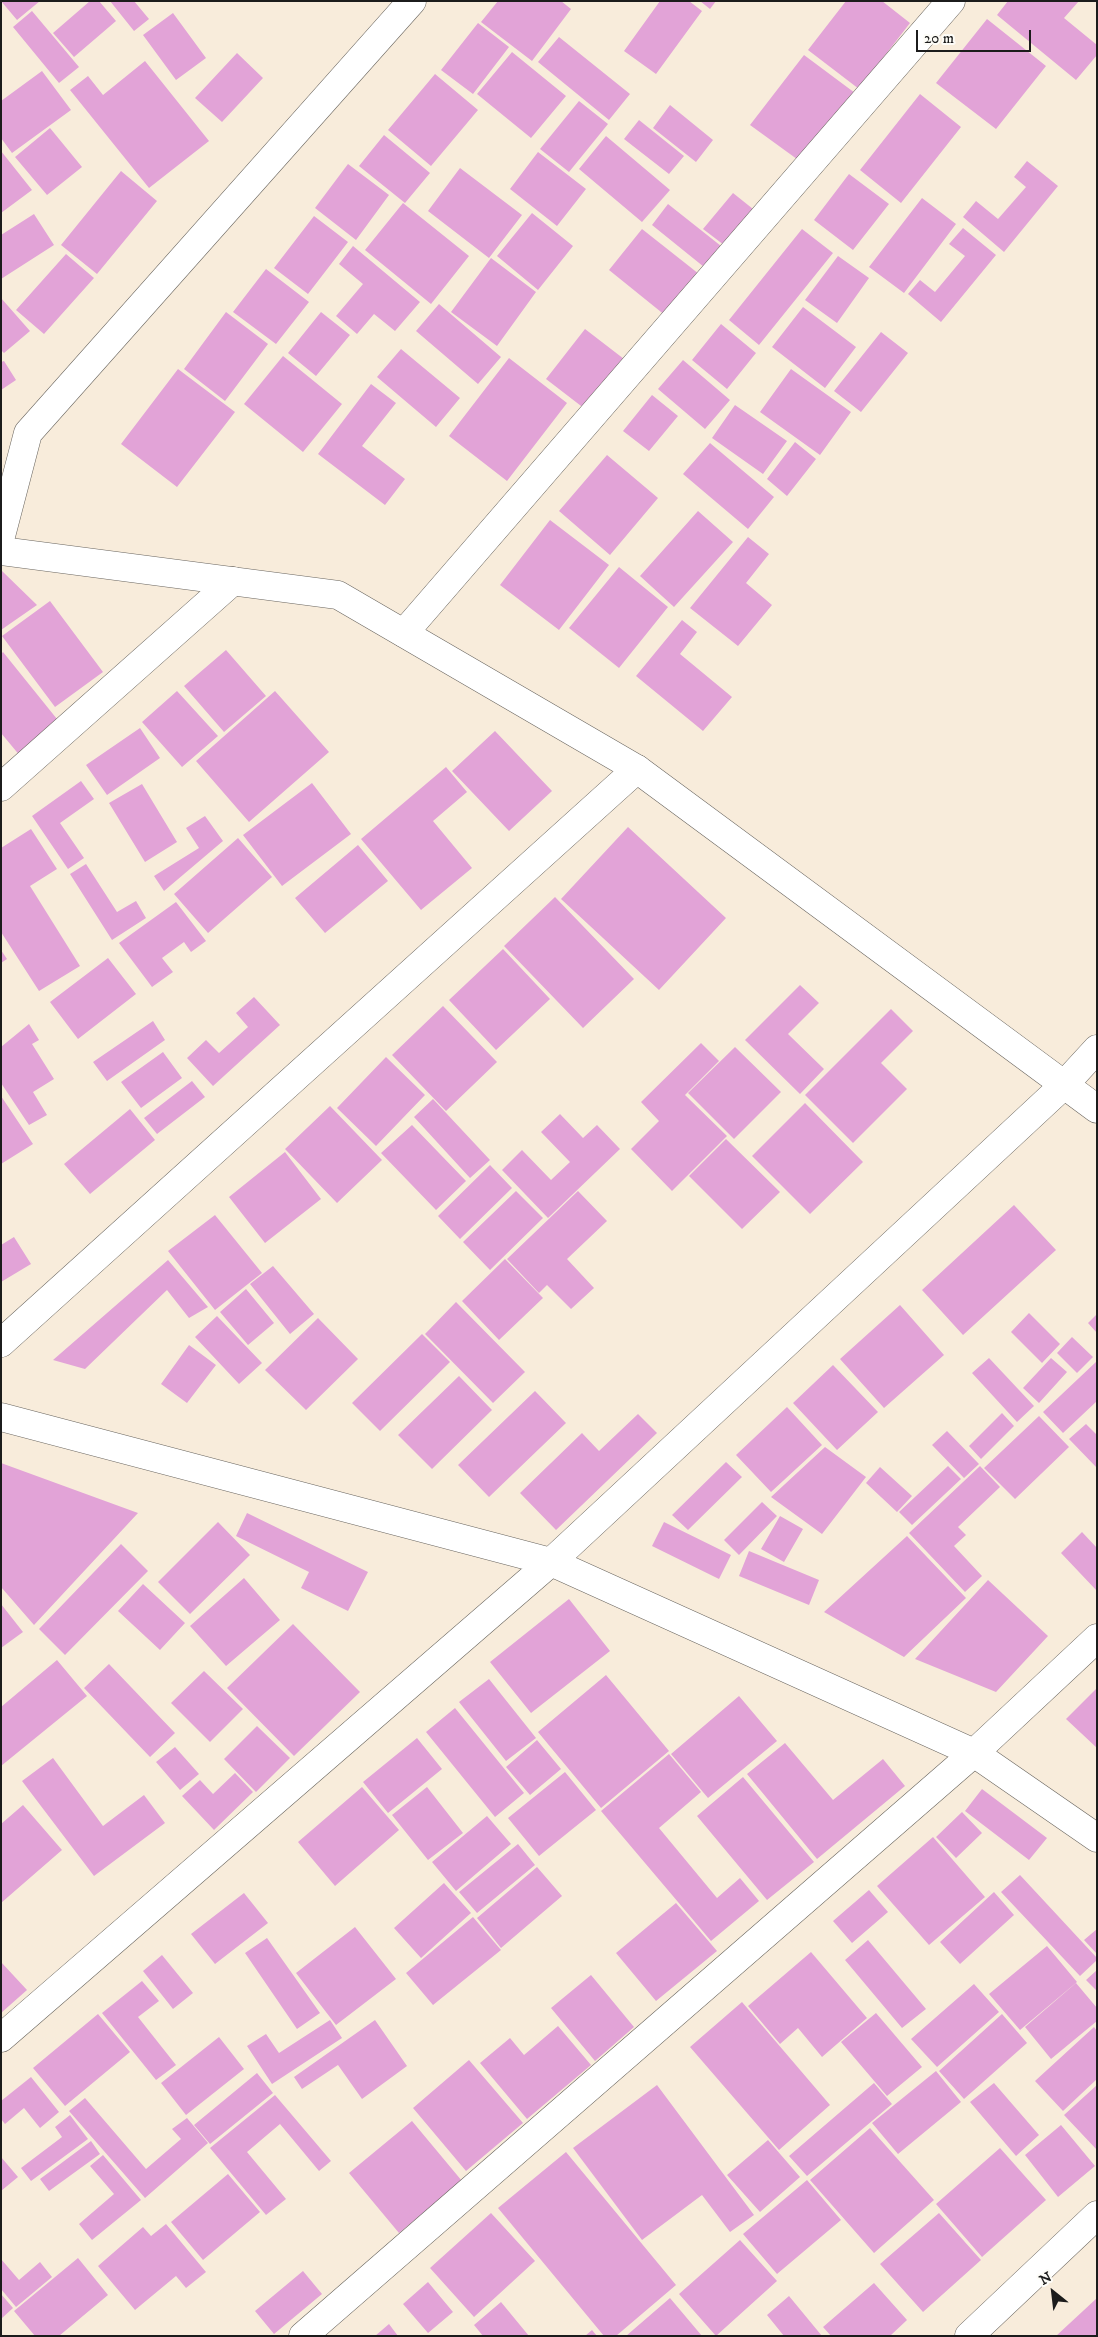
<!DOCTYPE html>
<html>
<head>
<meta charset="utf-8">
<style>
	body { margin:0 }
	#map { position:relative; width:1098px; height:2337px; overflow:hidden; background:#f8ecdb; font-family:"IM FELL DW Pica",serif }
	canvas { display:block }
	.frame { position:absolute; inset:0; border:2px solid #1c1c1c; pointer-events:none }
	.north { position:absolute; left:1028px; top:2267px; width:50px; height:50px; -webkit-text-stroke:4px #fdfcf7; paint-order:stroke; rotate:331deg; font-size:14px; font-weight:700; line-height:20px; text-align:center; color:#1c1c1c }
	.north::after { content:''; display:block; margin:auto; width:18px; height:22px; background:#1c1c1c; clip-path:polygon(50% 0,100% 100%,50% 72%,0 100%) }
	.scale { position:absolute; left:916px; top:30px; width:115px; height:22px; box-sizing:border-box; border:2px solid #1c1c1c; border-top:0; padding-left:6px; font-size:15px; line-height:18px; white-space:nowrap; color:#1c1c1c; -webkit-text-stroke:4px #fdfcf7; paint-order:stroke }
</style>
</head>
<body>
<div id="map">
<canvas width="1098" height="2337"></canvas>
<div class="frame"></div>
<div class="north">N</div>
<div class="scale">20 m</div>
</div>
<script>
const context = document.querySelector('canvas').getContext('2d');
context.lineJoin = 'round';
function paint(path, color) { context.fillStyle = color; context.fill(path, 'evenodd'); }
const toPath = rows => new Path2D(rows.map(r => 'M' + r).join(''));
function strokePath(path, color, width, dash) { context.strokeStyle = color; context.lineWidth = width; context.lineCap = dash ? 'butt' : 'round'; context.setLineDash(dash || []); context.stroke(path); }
paint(toPath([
	[1,1,40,1,17,20],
	[90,1,99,1,116,21,74,57,53,33],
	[110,1,134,1,149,19,134,31],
	[498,1,561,1,571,9,532,61,481,22],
	[660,1,689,1,702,11,656,74,624,51],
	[700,1,716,1,710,9],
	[846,1,882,1,910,23,859,89,808,50],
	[1008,1,1079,1,1064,18,1097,45,1097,55,1076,80,997,15],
	[32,11,79,67,59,83,13,27],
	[173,13,206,58,176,80,143,35],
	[987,19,1046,66,996,129,936,83],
	[478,23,509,47,473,94,441,70],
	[559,37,630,94,609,120,538,62],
	[512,52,566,96,531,138,477,94],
	[237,53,263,78,222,122,195,98],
	[804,55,855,93,801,162,750,125],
	[145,61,209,141,149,188,70,90,88,76,103,95],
	[42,71,71,110,12,153,1,138,1,101],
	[435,74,478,110,431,166,388,130],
	[920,94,961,127,901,203,860,170],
	[579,101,608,124,569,172,540,149],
	[670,105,713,140,696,162,653,128],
	[639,120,684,156,669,174,624,139],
	[50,128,82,167,47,195,15,157],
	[384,135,430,173,405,203,359,166],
	[606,136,670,190,642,222,579,169],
	[1,151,32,190,1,213],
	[538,152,586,189,557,226,510,189],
	[1027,161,1058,186,1004,252,963,217,976,201,998,219,1026,187,1014,177],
	[348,164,389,195,356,240,315,208],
	[460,168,522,215,489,258,428,211],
	[121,171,157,201,97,274,61,245],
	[849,174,889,204,853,250,814,220],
	[733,193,753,209,724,245,703,229],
	[922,198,956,224,904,293,869,267],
	[403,203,469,256,431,304,365,250],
	[668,204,721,246,704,267,652,225],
	[532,213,573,246,538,290,497,256],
	[34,214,54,245,1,279,1,235],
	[314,216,348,242,308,294,274,268],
	[963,228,996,255,941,322,908,294,920,280,935,292,965,256,949,244],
	[642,229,699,274,666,316,609,270],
	[802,229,833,253,759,345,729,320],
	[353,246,420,302,395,331,374,314,357,334,336,316,363,284,339,264],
	[66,254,94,278,44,334,16,310],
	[838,256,869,278,837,323,805,300],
	[491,258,536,292,497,346,451,312],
	[266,269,309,302,276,344,233,312],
	[1,298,30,331,4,353,1,350],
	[439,304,501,357,478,384,416,331],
	[803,307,856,347,825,388,772,347],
	[226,312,268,344,225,401,184,369],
	[321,312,350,335,316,376,288,353],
	[721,324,756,353,727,389,692,360],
	[585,329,624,359,585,409,546,379],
	[881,332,908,353,861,412,834,391],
	[401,349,460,398,436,427,377,377],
	[283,356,342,404,303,452,244,404],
	[509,358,567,403,507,481,449,436],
	[683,360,730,400,705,429,658,389],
	[4,361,16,380,1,390,1,362],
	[178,369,235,412,177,487,121,444],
	[791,369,851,412,820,455,760,412],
	[371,384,396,403,362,446,405,479,385,505,318,454],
	[652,395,678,416,649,451,623,431],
	[735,405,787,441,763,474,712,438],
	[795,442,816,459,787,496,767,479],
	[710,443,774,497,748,529,683,474],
	[607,455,658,498,610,555,559,511],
	[698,511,733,542,674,607,640,576],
	[550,520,609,565,559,630,500,585],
	[748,537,769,554,746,583,772,605,738,646,690,608],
	[619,567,668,607,619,668,569,628],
	[1,570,37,605,1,630],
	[50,601,103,672,55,707,2,636],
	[682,620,697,632,680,654,732,697,703,731,636,676],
	[226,650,266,696,224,732,184,686],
	[3,652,61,724,21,757,1,733,1,654],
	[177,691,218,736,182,767,142,722],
	[275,691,329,752,249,822,196,761],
	[140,728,160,758,107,795,86,765],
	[495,731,552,791,509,831,452,771],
	[446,767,467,792,433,821,472,868,421,910,361,839],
	[81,781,94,799,60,823,84,858,68,869,32,816],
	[312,783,351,834,282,886,243,835],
	[142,784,177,842,145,862,109,803],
	[205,816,223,841,164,891,154,876,199,848,186,828],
	[628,827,726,918,659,990,561,899],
	[31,829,57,869,30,886,80,966,39,991,1,932,1,848],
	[238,838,272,877,208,933,174,894],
	[358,845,388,881,325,933,295,898],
	[86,864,117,912,136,901,146,918,112,940,70,874],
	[555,897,634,979,583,1028,504,946],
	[176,902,206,941,191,952,184,942,162,958,173,972,152,987,119,943],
	[503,949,550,999,496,1050,449,1000],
	[1,950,7,959,1,963],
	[108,958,136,994,78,1039,50,1002],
	[800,985,819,1003,788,1034,824,1069,800,1094,745,1040],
	[254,997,280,1025,213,1086,187,1058,206,1040,219,1053,248,1027,236,1013],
	[443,1006,497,1062,446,1111,392,1055],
	[891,1009,913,1031,881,1063,907,1089,853,1143,805,1095],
	[153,1021,165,1040,107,1081,93,1062],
	[29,1024,39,1040,32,1044,54,1079,33,1092,47,1115,29,1125,1,1083,1,1047],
	[701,1043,719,1061,685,1095,727,1136,672,1191,631,1149,659,1121,641,1102],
	[735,1047,781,1092,734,1139,688,1093],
	[163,1052,182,1078,141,1108,121,1082],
	[386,1057,425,1095,376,1146,337,1108],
	[192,1081,205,1097,157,1134,144,1118],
	[1,1096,33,1144,1,1164],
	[433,1099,490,1160,470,1178,414,1117],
	[805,1103,863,1162,810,1214,752,1156],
	[330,1106,382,1160,337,1203,285,1149],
	[130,1109,155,1140,90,1194,64,1164],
	[560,1114,583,1138,597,1125,620,1149,548,1218,502,1170,522,1150,551,1180,570,1162,541,1132],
	[412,1125,466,1181,436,1210,381,1153],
	[726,1139,780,1192,742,1229,689,1176],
	[285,1152,321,1199,265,1243,229,1197],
	[490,1165,512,1188,460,1239,438,1216],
	[516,1191,543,1218,490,1270,463,1242],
	[578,1191,607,1221,567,1259,594,1288,571,1309,547,1285,539,1293,507,1259],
	[1014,1205,1056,1250,963,1335,922,1290],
	[215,1215,262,1273,215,1310,168,1251],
	[14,1237,31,1264,1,1282,1,1245],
	[505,1259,543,1298,499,1340,462,1301],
	[168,1260,208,1307,189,1318,167,1290,85,1369,53,1360],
	[273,1266,314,1314,290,1334,250,1284],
	[246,1289,274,1323,248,1345,220,1312],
	[456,1302,525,1372,493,1403,425,1334],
	[900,1305,944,1355,884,1408,840,1359],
	[1029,1313,1060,1344,1042,1363,1011,1332],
	[1097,1314,1097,1333,1088,1323],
	[217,1316,262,1363,239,1384,195,1337],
	[318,1318,358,1359,306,1410,265,1370],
	[422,1334,450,1362,380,1431,352,1403],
	[1072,1337,1093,1357,1077,1373,1057,1353],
	[189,1345,216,1365,187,1403,161,1384],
	[989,1358,1034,1406,1017,1422,972,1373],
	[1051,1358,1067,1372,1039,1403,1023,1388],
	[1097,1361,1097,1401,1063,1433,1043,1412],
	[833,1365,878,1412,837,1450,793,1403],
	[459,1376,492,1410,432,1469,398,1435],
	[535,1391,566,1423,489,1497,458,1465],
	[787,1407,822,1445,771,1492,736,1455],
	[1002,1413,1014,1426,981,1459,969,1446],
	[638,1414,657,1433,556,1530,520,1493,582,1433,599,1451],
	[1039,1416,1069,1447,1015,1499,984,1468],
	[1086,1424,1097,1435,1097,1468,1069,1439],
	[947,1431,979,1464,964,1478,932,1445],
	[825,1447,866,1477,822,1534,771,1497],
	[726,1462,742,1477,688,1530,672,1515],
	[1,1463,138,1513,34,1625,1,1587],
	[948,1466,961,1479,912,1525,899,1512],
	[980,1466,1000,1487,958,1527,966,1535,954,1546,982,1576,965,1592,909,1533],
	[880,1467,912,1496,897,1512,866,1483],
	[762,1502,777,1516,739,1555,724,1540],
	[247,1513,368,1572,348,1611,301,1588,309,1572,236,1536],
	[780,1516,803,1529,784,1562,761,1549],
	[218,1522,250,1555,190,1614,158,1582],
	[664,1522,731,1555,719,1579,652,1546],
	[1082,1532,1097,1548,1097,1591,1061,1553],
	[907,1536,966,1598,904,1657,824,1612],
	[121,1544,148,1571,65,1655,39,1629],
	[749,1551,819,1580,809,1605,739,1576],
	[244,1578,280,1620,226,1666,190,1626],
	[988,1580,1048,1636,996,1692,915,1659],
	[143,1584,185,1623,160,1650,118,1611],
	[569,1599,610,1651,531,1713,490,1662],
	[1,1604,23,1632,1,1648],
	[293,1624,360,1692,294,1756,227,1688],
	[57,1660,87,1696,1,1766,1,1707],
	[109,1664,175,1733,150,1757,84,1688],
	[204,1671,243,1709,210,1742,171,1703],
	[606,1675,669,1751,601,1808,538,1732],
	[489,1679,536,1738,506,1761,459,1702],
	[1097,1688,1097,1748,1066,1719],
	[739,1696,777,1741,708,1798,671,1754],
	[455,1708,524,1793,495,1817,426,1732],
	[257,1726,290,1758,256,1792,224,1759],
	[417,1738,442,1769,388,1813,363,1782],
	[537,1740,561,1769,530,1795,506,1767],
	[785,1743,833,1800,883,1759,905,1786,817,1859,747,1774],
	[175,1747,199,1774,180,1790,156,1762],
	[669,1754,701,1792,659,1828,717,1898,740,1878,759,1901,711,1941,601,1811],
	[53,1758,103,1826,144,1795,165,1823,94,1876,22,1781],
	[565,1772,596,1810,539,1856,508,1818],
	[235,1773,253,1792,214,1830,182,1796,200,1780,213,1794],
	[743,1777,814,1862,767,1900,697,1816],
	[362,1787,399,1830,335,1886,298,1842],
	[427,1787,463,1833,428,1860,392,1815],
	[982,1789,1047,1838,1029,1860,965,1811],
	[23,1805,62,1850,1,1903,1,1824],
	[962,1812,982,1833,956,1858,936,1837],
	[487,1816,511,1844,456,1891,432,1862],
	[933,1837,985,1897,929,1945,877,1886],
	[518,1844,535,1865,477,1913,459,1892],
	[537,1867,562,1896,501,1948,477,1918],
	[1020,1875,1097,1958,1097,1960,1080,1976,1001,1892],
	[444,1883,471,1913,421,1958,394,1928],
	[869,1890,888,1912,852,1943,833,1921],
	[994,1892,1014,1915,960,1964,940,1942],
	[244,1893,268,1923,215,1964,191,1934],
	[676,1903,717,1951,656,2001,616,1953],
	[473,1917,501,1950,433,2005,406,1973],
	[355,1927,396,1979,336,2025,296,1973],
	[1097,1929,1097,1954,1084,1940],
	[267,1938,320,2013,297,2029,245,1953],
	[868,1940,926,2009,902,2028,845,1960],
	[1047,1946,1077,1982,1020,2030,989,1994],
	[811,1952,867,2018,822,2057,798,2028,780,2044,748,2006],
	[162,1955,193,1993,173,2009,143,1971],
	[1,1962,27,1990,1,2013],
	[1097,1970,1097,1991,1086,1980],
	[591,1975,634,2027,595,2061,551,2008],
	[142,1981,159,2001,138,2017,176,2065,156,2080,102,2013],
	[1076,1983,1097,2008,1097,2021,1051,2059,1025,2027],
	[974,1984,999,2012,937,2067,911,2039],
	[742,2002,830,2105,779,2150,690,2047],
	[876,2013,922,2067,887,2096,841,2042],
	[98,2014,130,2052,65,2106,33,2068],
	[1002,2014,1027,2043,964,2099,939,2071],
	[330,2020,342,2038,272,2084,247,2046,266,2034,279,2053],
	[375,2020,407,2066,362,2099,338,2065,302,2089,294,2077],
	[558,2026,591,2065,527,2119,480,2063,510,2038,524,2055],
	[1094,2027,1097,2031,1097,2079,1063,2111,1035,2081],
	[219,2037,244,2069,186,2115,161,2083],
	[469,2060,523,2123,466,2171,413,2108],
	[936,2071,961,2102,898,2154,872,2123],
	[257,2073,273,2093,210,2144,194,2125],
	[31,2077,59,2112,40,2128,24,2108,5,2124,1,2119,1,2101],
	[874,2083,892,2104,807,2176,789,2156],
	[994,2083,1039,2135,1016,2156,970,2102],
	[657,2085,754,2215,730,2232,702,2195,642,2240,573,2148],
	[1097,2085,1097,2150,1064,2115],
	[275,2095,331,2161,319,2171,280,2124,247,2152,286,2199,266,2215,210,2148],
	[85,2098,146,2169,181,2139,172,2129,187,2118,208,2143,145,2198,69,2111],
	[70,2115,88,2139,31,2181,21,2168,62,2137,55,2127],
	[412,2121,462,2181,399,2233,349,2173],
	[1061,2125,1095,2166,1058,2197,1025,2155],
	[870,2128,934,2200,874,2253,810,2180],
	[768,2140,800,2177,760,2212,727,2175],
	[91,2141,100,2154,49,2191,40,2179],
	[1000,2148,1046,2200,982,2257,936,2204],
	[566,2152,676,2285,616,2336,604,2336,498,2208],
	[103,2155,141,2200,92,2240,79,2224,114,2194,90,2166],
	[1,2157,18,2177,1,2191],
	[228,2174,260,2212,203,2260,171,2222],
	[807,2180,841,2220,777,2274,743,2234],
	[491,2213,535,2261,474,2317,430,2268],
	[939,2213,981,2260,923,2312,880,2264],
	[166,2224,206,2272,186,2288,176,2276,135,2310,98,2266,143,2227,151,2236],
	[740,2240,777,2281,716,2336,679,2294],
	[78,2258,108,2295,59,2336,35,2336,14,2311],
	[1,2259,19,2280,40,2262,52,2277,16,2307,1,2289],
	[303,2271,322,2294,274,2334,255,2311],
	[428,2282,453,2312,428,2333,403,2304],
	[874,2283,907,2320,890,2336,831,2336,823,2327],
	[1,2294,13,2308,1,2319],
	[789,2296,822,2336,784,2336,767,2315],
	[670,2298,702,2336,626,2336],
	[1097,2298,1097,2336,1056,2336],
	[501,2302,529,2336,483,2336,474,2325],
	[389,2324,398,2336,375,2336],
	[592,2330,597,2336,585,2336]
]), '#e2a3d7');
const minor = toPath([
	[1,536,28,433,412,1],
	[404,633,951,1],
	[1,787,233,581],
	[1,1343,637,769],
	[1,1417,551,1562,974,1753,1097,1838],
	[1,2038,551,1562,1063,1086,1097,1049],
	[303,2336,974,1753,1097,1638],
	[969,2336,1097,2215]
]);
const major = toPath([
	[1,551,338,595,637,769,1097,1109]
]);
strokePath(minor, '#69655f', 29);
strokePath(major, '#69655f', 29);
strokePath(minor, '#fff', 28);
strokePath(major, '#fff', 28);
</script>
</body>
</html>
